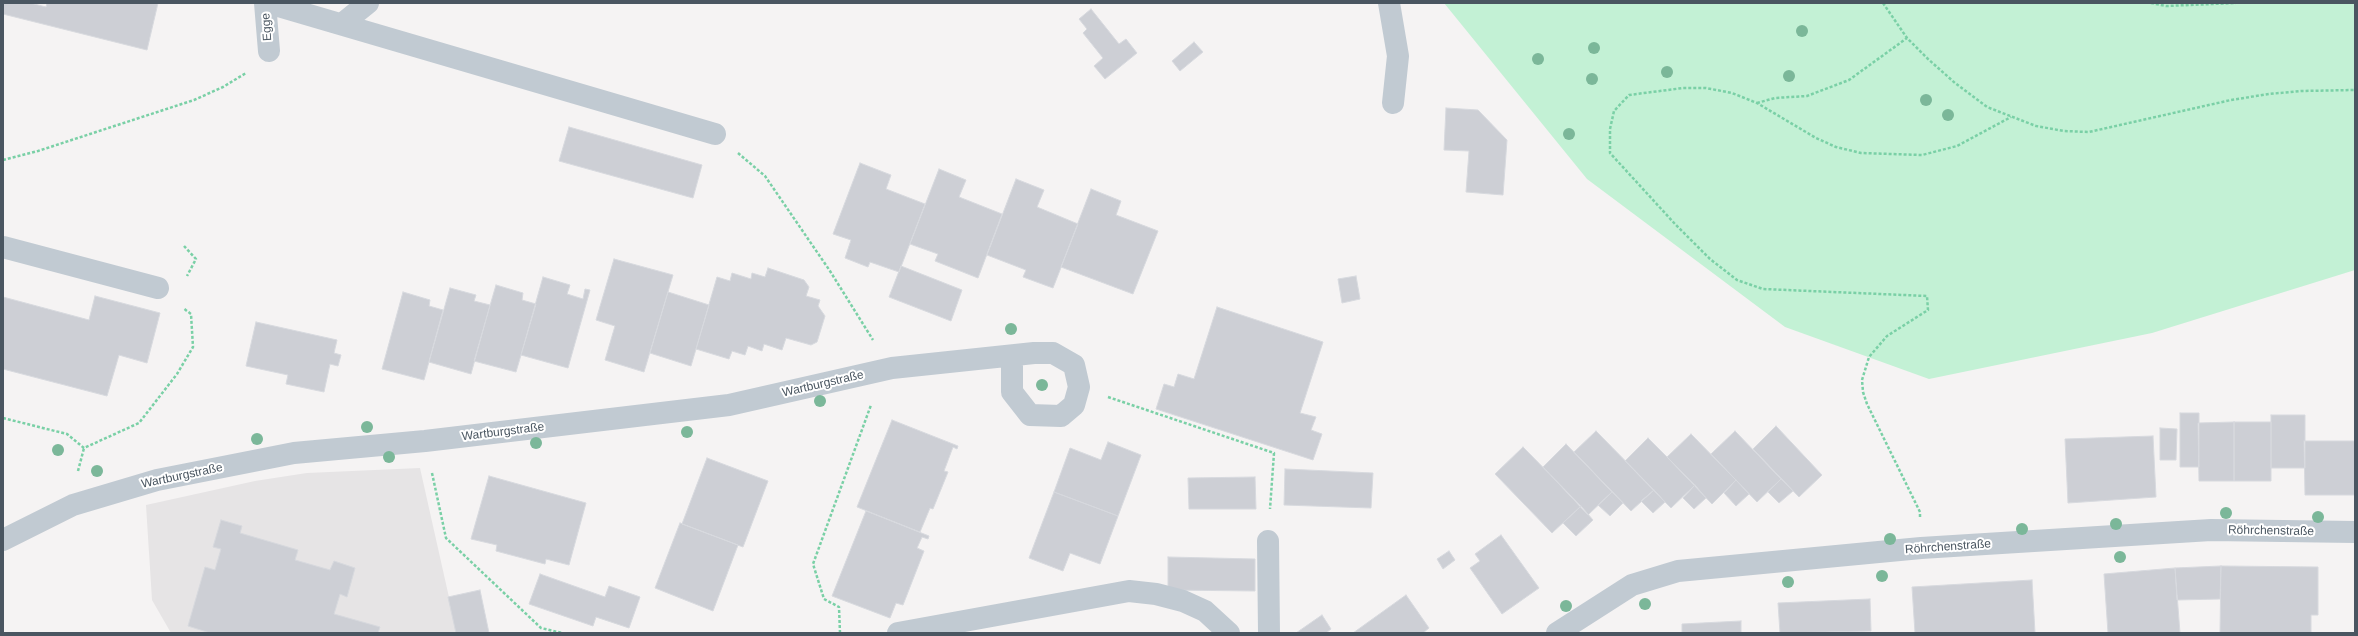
<!DOCTYPE html>
<html>
<head>
<meta charset="utf-8">
<style>
	body { margin:0 }
	#map { position:relative; width:2358px; height:636px; overflow:hidden; background:#f5f3f3; font-family:Arial,sans-serif }
	canvas { display:block }
	.frame { position:absolute; inset:0; border:4px solid #4a5661; pointer-events:none }
</style>
</head>
<body>
<div id="map">
<canvas width="2358" height="636"></canvas>
<div class="frame"></div>
</div>
<script>
const context = document.querySelector('canvas').getContext('2d');
context.lineJoin = 'round';
function paint(path, color) { context.fillStyle = color; context.fill(path, 'evenodd'); }
const toPath = rows => new Path2D(rows.map(r => 'M' + r).join(''));
function strokePath(path, color, width, dash) { context.strokeStyle = color; context.lineWidth = width; context.lineCap = dash ? 'butt' : 'round'; context.setLineDash(dash || []); context.stroke(path); }
function write(font, color, halo, rows, align = 'center') {
  context.font = font + ' Arial,sans-serif'; context.lineWidth = 4; context.setLineDash([]); context.textBaseline = 'middle'; context.strokeStyle = halo; context.fillStyle = color; for (const [text, x, y, turn = 0] of rows) {
    context.save(); context.translate(x, y); context.rotate((+turn || 0) * Math.PI / 180); context.textAlign = isNaN(turn) ? turn : align; if (halo) context.strokeText(text, 0, 0); context.fillText(text, 0, 0); context.restore();
  }
}
paint(toPath([
	[420,468,457,633,171,633,152,600,146,505,255,481,307,473]
]), '#e6e4e5');
paint(toPath([
	[1444,3,2355,3,2355,270,2152,333,1929,379,1785,327,1587,179]
]), '#c3f1d5');
const building = toPath([
	[3,3,30,3,46,7,47,3,158,3,147,50,3,14,3,3],
	[1091,9,1119,44,1126,39,1137,53,1105,79,1094,66,1103,58,1083,33,1087,29,1079,19,1091,9],
	[1194,42,1203,52,1180,71,1172,61,1194,42],
	[1446,108,1478,110,1507,140,1503,195,1466,192,1469,151,1444,150,1446,108],
	[569,127,702,165,693,198,559,161,569,127],
	[860,163,891,175,886,189,925,204,899,272,870,262,868,267,845,258,851,240,833,234,860,163],
	[939,169,966,180,959,197,1002,214,978,278,935,261,938,254,910,244,939,169],
	[1016,179,1044,190,1037,207,1078,224,1053,288,1023,277,1026,270,987,255,1016,179],
	[1091,189,1121,201,1116,215,1158,231,1133,294,1061,267,1091,189],
	[614,259,673,275,644,372,605,360,615,326,596,320,614,259],
	[901,266,962,290,951,321,889,297,901,266],
	[768,268,804,280,809,287,806,296,820,300,818,306,825,316,817,342,811,345,786,338,782,350,764,344,762,351,748,346,745,355,732,351,729,359,696,349,717,277,730,281,732,273,751,279,752,273,765,277,768,268],
	[1356,276,1360,299,1342,303,1338,279,1356,276],
	[543,277,570,285,567,294,583,299,585,289,590,290,568,368,521,355,543,277],
	[496,285,523,293,522,300,536,304,516,372,474,361,496,285],
	[450,288,476,295,474,301,490,305,471,374,429,362,450,288],
	[403,292,430,300,429,306,443,310,424,380,382,369,403,292],
	[668,292,709,305,691,366,650,353,668,292],
	[95,296,160,313,147,363,119,355,107,396,3,369,3,297,89,320,95,296],
	[1217,307,1323,342,1300,413,1316,417,1311,430,1322,434,1313,460,1156,409,1164,384,1174,387,1178,374,1194,379,1217,307],
	[256,322,337,340,334,353,341,355,338,366,330,364,324,392,286,384,288,375,246,366,256,322],
	[2180,413,2199,413,2199,467,2180,467,2180,413],
	[2271,415,2305,415,2305,468,2271,468,2271,415],
	[892,420,958,446,957,449,953,447,944,471,948,472,933,509,930,508,920,532,857,507,892,420],
	[2234,422,2271,422,2271,481,2234,481,2234,422],
	[2234,422,2234,481,2199,481,2198,423,2234,422],
	[1776,426,1822,475,1799,497,1753,449,1776,426],
	[2160,428,2177,429,2176,460,2160,460,2160,428],
	[1596,431,1654,490,1631,511,1574,452,1596,431],
	[1735,431,1781,479,1757,502,1711,454,1735,431],
	[1691,434,1736,480,1712,504,1667,457,1691,434],
	[2153,436,2156,497,2068,503,2065,439,2153,436],
	[1648,438,1695,485,1671,508,1625,461,1648,438],
	[2304,441,2355,441,2355,495,2305,495,2304,441],
	[1108,442,1141,455,1118,516,1054,492,1070,448,1101,460,1108,442],
	[1566,444,1612,492,1588,515,1543,467,1566,444],
	[1523,447,1581,506,1552,533,1495,474,1523,447],
	[707,458,768,481,743,547,682,524,707,458],
	[1285,469,1373,473,1371,508,1284,505,1285,469],
	[489,476,586,503,569,565,546,559,545,564,496,551,497,545,471,539,489,476],
	[1255,477,1256,509,1189,509,1188,478,1255,477],
	[1781,479,1793,491,1779,503,1768,492,1781,479],
	[1736,480,1749,494,1736,506,1724,493,1736,480],
	[1695,485,1706,498,1694,509,1683,498,1695,485],
	[1654,490,1665,502,1653,513,1641,501,1654,490],
	[1054,492,1118,516,1100,564,1070,553,1063,571,1029,558,1054,492],
	[1612,492,1623,503,1610,516,1598,505,1612,492],
	[1581,506,1593,520,1576,536,1563,523,1581,506],
	[866,511,929,536,928,539,922,537,917,548,924,551,903,605,896,603,890,618,832,596,866,511],
	[221,520,242,526,240,533,298,550,295,560,330,570,334,561,355,568,347,597,340,594,334,614,380,627,378,633,210,633,188,626,205,567,215,570,221,549,213,547,221,520],
	[680,523,738,545,713,611,655,588,680,523],
	[1501,535,1539,588,1502,614,1470,568,1480,561,1475,554,1501,535],
	[1449,551,1455,560,1443,569,1437,559,1449,551],
	[1168,557,1255,559,1255,591,1168,590,1168,557],
	[2221,566,2318,567,2318,615,2311,615,2311,633,2220,633,2221,566],
	[2221,566,2220,599,2177,600,2175,568,2221,566],
	[2175,568,2180,633,2108,633,2104,574,2175,568],
	[540,574,605,597,609,586,640,597,629,628,596,617,593,626,529,604,540,574],
	[2032,580,2035,633,1915,633,1912,587,2032,580],
	[480,590,489,633,456,633,448,597,480,590],
	[1406,595,1429,628,1423,633,1353,633,1406,595],
	[1870,599,1871,631,1780,633,1778,603,1870,599],
	[1322,615,1331,629,1326,633,1296,633,1322,615],
	[1741,621,1741,633,1682,633,1682,624,1741,621]
]);
paint(building, '#cdcfd5');
strokePath(building, '#d7d9de', 1);
strokePath(toPath([
	[1883,3,1907,38,1928,59,1955,83,1987,107,2036,126,2064,131,2089,132,2231,100,2269,94,2301,91,2355,90],
	[2151,3,2166,6,2236,3],
	[1757,103,1775,98,1807,96,1849,80,1907,38],
	[738,153,765,176,830,271,873,340],
	[3,160,38,151,194,100,223,87,246,73],
	[184,246,196,259,187,276],
	[1108,397,1274,453,1270,509],
	[3,418,67,434,84,448,139,423,177,374,193,347,191,314,183,308],
	[78,471,84,448],
	[432,473,446,538,541,628,562,633],
	[1920,517,1920,512,1867,404,1863,392,1862,380,1869,357,1887,336,1928,310,1927,296,1763,289,1737,280,1710,259,1675,224,1610,153,1610,129,1614,111,1629,95,1683,88,1706,88,1732,93,1757,103,1816,138,1836,147,1861,153,1922,155,1957,146,2011,117],
	[840,633,839,607,824,599,813,564,871,405]
]), '#7ad0a6', 2.5, [3, 2]);
strokePath(toPath([
	[265,3,269,51],
	[268,3,715,134],
	[1389,3,1398,56,1393,103],
	[342,24,368,3],
	[3,247,158,288],
	[3,540,73,505,157,480,294,453,425,441,729,405,892,368,1034,353,1053,353,1074,365,1079,387,1074,405,1061,416,1030,415,1012,392,1012,356],
	[1268,541,1269,633],
	[898,633,1129,591,1156,594,1183,601,1205,611,1229,633],
	[1557,633,1632,585,1678,571,1921,548,2211,530,2355,532]
]), '#c1cad2', 22);
context.fillStyle = '#7bb799';
for (const [x, y] of [
	[1802,31],
	[1594,48],
	[1538,59],
	[1667,72],
	[1789,76],
	[1592,79],
	[1926,100],
	[1948,115],
	[1569,134],
	[1011,329],
	[1042,385],
	[820,401],
	[367,427],
	[687,432],
	[257,439],
	[536,443],
	[58,450],
	[389,457],
	[97,471],
	[2226,513],
	[2318,517],
	[2116,524],
	[2022,529],
	[1890,539],
	[2120,557],
	[1882,576],
	[1788,582],
	[1645,604],
	[1566,606]
]) { context.beginPath(); context.arc(x, y, 6, 0, 2 * Math.PI); context.fill(); }
write('12px', '#4a5661', '#fff', [
	["Egge",267,27,-94],
	["Wartburgstraße",823,384,-13],
	["Wartburgstraße",503,432,-7],
	["Wartburgstraße",182,476,-12],
	["Röhrchenstraße",2271,531,1],
	["Röhrchenstraße",1948,547,-4]
]);
</script>
</body>
</html>
